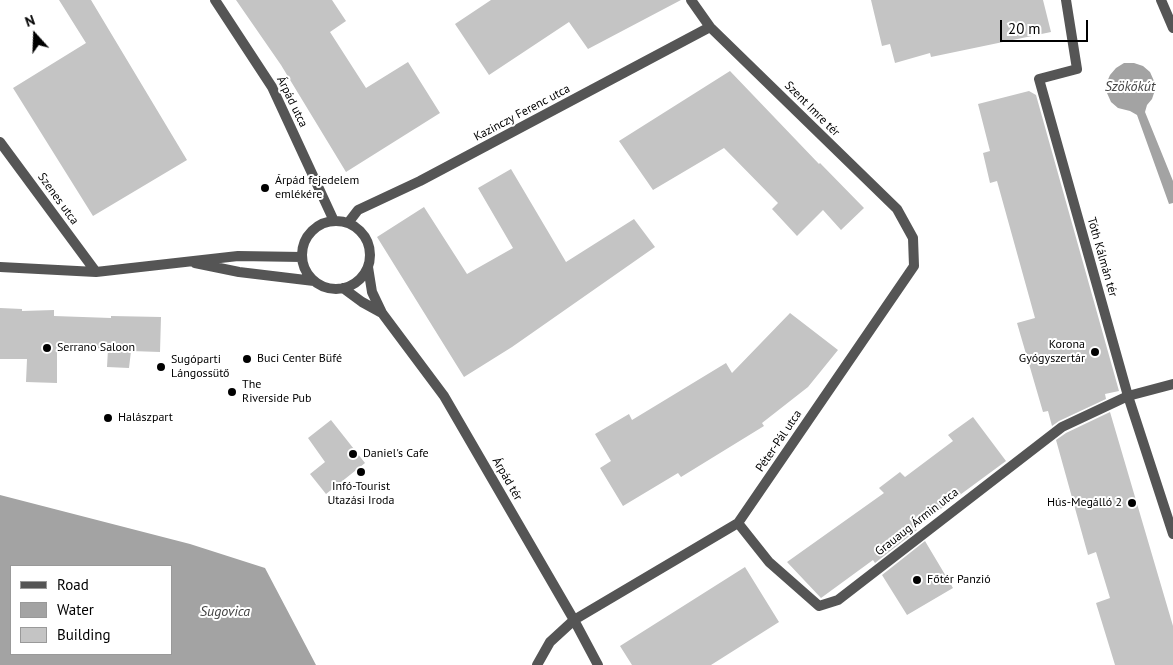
<!DOCTYPE html>
<html>
<head>
<meta charset="utf-8">
<style>
	body { margin:0 }
	#map { position:relative; width:1173px; height:665px; overflow:hidden; background:#fff; font-family:"PT Sans",sans-serif }
	canvas { display:block }
	.legend { position:absolute; left:10px; top:565px; width:162px; height:90px; box-sizing:border-box; background:#fff; border:1px solid #999; margin:0; padding:6px 9px; list-style:none; font-size:15px; color:#000 }
	.legend li { display:flex; align-items:center; gap:10px; height:25px }
	.legend b { width:25px; border:1px solid #999 }
	.north { position:absolute; left:10px; top:10px; width:50px; height:50px; -webkit-text-stroke:4px #fff; paint-order:stroke; rotate:340deg; font-size:14px; font-weight:700; line-height:20px; text-align:center; color:#000 }
	.north::after { content:''; display:block; margin:auto; width:18px; height:22px; background:#000; clip-path:polygon(50% 0,100% 100%,50% 72%,0 100%) }
	.scale { position:absolute; left:1000px; top:20px; width:88px; height:22px; box-sizing:border-box; border:2px solid #000; border-top:0; padding-left:6px; font-size:15px; line-height:18px; white-space:nowrap; color:#000; -webkit-text-stroke:4px #fff; paint-order:stroke }
</style>
</head>
<body>
<div id="map">
<canvas width="1173" height="665"></canvas>
<ul class="legend">
<li><b style="height:6px;background:#555"></b>Road</li>
<li><b style="height:14px;background:#a3a3a3"></b>Water</li>
<li><b style="height:14px;background:#c4c4c4"></b>Building</li>
</ul>
<div class="north">N</div>
<div class="scale">20 m</div>
</div>
<script>
const context = document.querySelector('canvas').getContext('2d');
context.lineJoin = 'round';
function paint(path, color) { context.fillStyle = color; context.fill(path, 'evenodd'); }
const toPath = rows => new Path2D(rows.map(r => 'M' + r).join(''));
function strokePath(path, color, width, dash) { context.strokeStyle = color; context.lineWidth = width; context.lineCap = dash ? 'butt' : 'round'; context.setLineDash(dash || []); context.stroke(path); }
function write(font, color, halo, rows, align = 'center') {
  context.font = font + ' "PT Sans",sans-serif'; context.lineWidth = 4; context.setLineDash([]); context.textBaseline = 'middle'; context.strokeStyle = halo; context.fillStyle = color; for (const [text, x, y, turn = 0] of rows) {
    context.save(); context.translate(x, y); context.rotate((+turn || 0) * Math.PI / 180); context.textAlign = isNaN(turn) ? turn : align; if (halo) context.strokeText(text, 0, 0); context.fillText(text, 0, 0); context.restore();
  }
}
paint(toPath([
	[1124,63,1134,63,1143,66,1150,72,1154,81,1155,90,1152,99,1147,105,1145,112,1173,181,1173,203,1169,204,1137,115,1130,111,1118,108,1111,102,1107,93,1106,84,1110,75,1116,68],
	[0,495,190,544,265,568,316,665,0,665],
	[171,566,171,654,11,654,11,566]
]), '#a3a3a3');
paint(toPath([
	[59,0,91,0,187,160,93,216,13,88,86,43],
	[236,0,332,0,346,21,330,32,366,88,408,62,440,113,346,172,281,65],
	[491,0,681,0,588,49,569,22,489,75,455,24],
	[871,0,1043,0,1051,32,931,57,930,53,895,63,890,44,882,46],
	[730,71,819,164,820,163,864,208,841,230,823,210,797,236,772,209,778,203,724,148,653,190,619,141],
	[1029,91,1036,95,1119,391,1105,394,1106,399,1059,421,1052,426,1048,411,1043,412,1017,323,1035,318,997,181,990,183,983,153,990,151,978,104],
	[511,169,566,262,634,219,655,247,512,347,464,377,377,237,424,207,467,274,513,248,478,188],
	[0,308,22,309,22,311,54,310,54,316,111,318,111,316,161,317,160,352,131,351,129,368,107,367,108,349,57,345,57,383,26,382,27,359,0,359],
	[790,313,838,350,808,387,762,423,764,426,681,477,678,473,623,506,600,468,611,461,595,434,629,414,632,420,726,363,732,373],
	[1110,412,1173,626,1173,665,1115,665,1096,603,1110,598,1096,552,1088,555,1056,440,1066,433],
	[973,417,1006,461,915,528,917,530,875,563,873,560,821,598,787,562,884,493,879,488,900,472,905,477,953,441,948,435],
	[331,420,365,463,326,494,310,474,325,462,308,438],
	[925,541,953,588,907,615,882,575],
	[745,567,779,622,711,665,632,665,620,646]
]), '#c4c4c4');
strokePath(toPath([
	[215,0,272,87,334,221],
	[1066,0,1077,69,1039,79,1128,396,1173,534],
	[1161,0,1173,28],
	[0,142,96,272],
	'302 255a34 34 0 1 1 68 0a34 34 0 1 1-68 0Z',
	[348,223,358,210,420,181,710,27],
	[195,263,239,272,314,281],
	[0,267,96,272,238,256,302,257],
	[368,267,372,292,382,313,444,396,574,620,598,665],
	[343,288,362,302,382,313],
	[738,523,769,562,819,606,838,600,1062,427,1128,396,1173,384],
	[537,665,550,642,574,620,738,523,914,266,913,238,897,209,710,27,691,0]
]), '#555', 10);
for (const [x, y, r, color] of [
	[265,188,5,"#000"],
	[47,348,5,"#000"],
	[1095,352,5,"#000"],
	[247,359,5,"#000"],
	[161,367,5,"#000"],
	[232,392,5,"#000"],
	[108,418,5,"#000"],
	[353,454,5,"#000"],
	[361,472,5,"#000"],
	[1132,503,5,"#000"],
	[917,580,5,"#000"]
]) { const dot = new Path2D(); dot.arc(x, y, r, 0, 2 * Math.PI); context.fillStyle = color; context.fill(dot); strokePath(dot, '#fff', 2); }
write('12px', '#000', '#fff', [
	["Árpád utca",292,102,64],
	["Szent Imre tér",812,109,45],
	["Kazinczy Ferenc utca",522,113,-28],
	["Szenes utca",58,199,54],
	["Tóth Kálmán tér",1102,257,74],
	["Péter-Pál utca",779,441,-56],
	["Árpád tér",507,479,60],
	["Grauaug Ármin utca",917,522,-38]
]);
write('12px', '#000', '#fff', [
	["Árpád fejedelem",275,181],
	["emlékére",275,195],
	["Korona",1085,345,"right"],
	["Gyógyszertár",1085,359,"right"],
	["Serrano Saloon",57,348],
	["Buci Center Büfé",257,359],
	["Sugóparti",171,360],
	["Lángossütő",171,374],
	["The",242,385],
	["Riverside Pub",242,399],
	["Halászpart",118,418],
	["Daniel's Cafe",363,454],
	["Infó-Tourist",361,487,"center"],
	["Utazási Iroda",361,501,"center"],
	["Hús-Megálló 2",1122,503,"right"],
	["Főtér Panzió",927,580]
], 'left');
write('italic 14px', '#444', '#fff', [
	["Szökőkút",1130,87],
	["Sugovica",225,612]
]);
</script>
</body>
</html>
